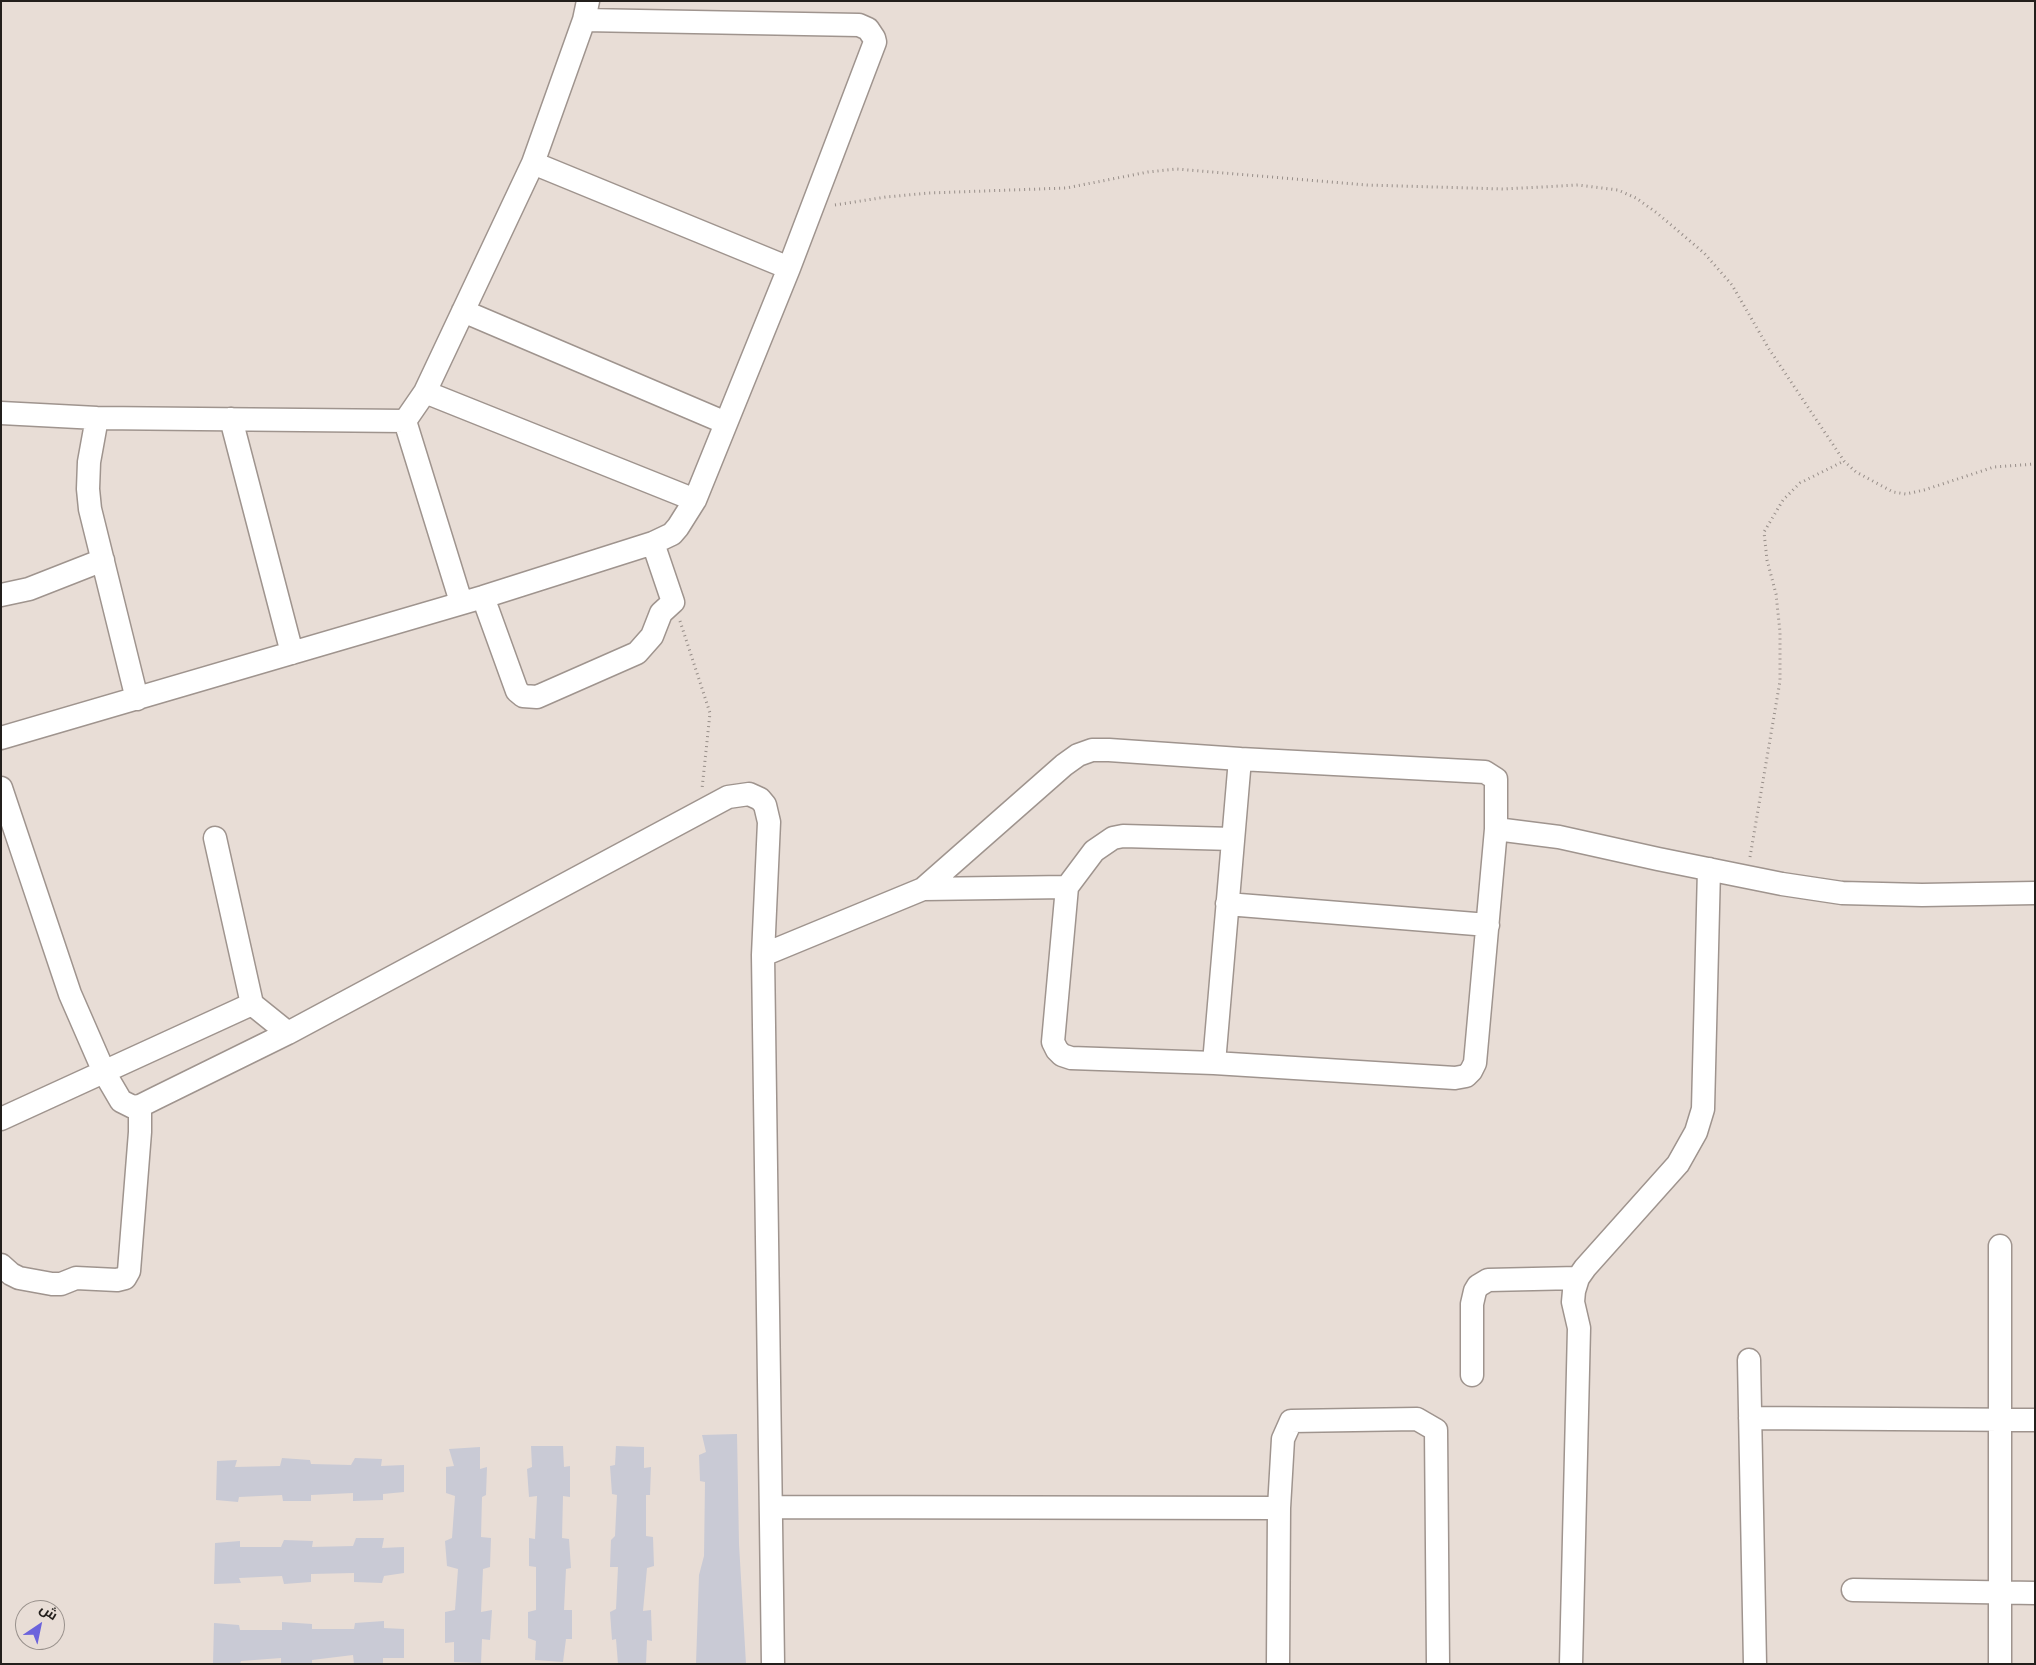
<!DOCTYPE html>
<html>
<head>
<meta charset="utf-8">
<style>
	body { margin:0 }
	#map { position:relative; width:2036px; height:1665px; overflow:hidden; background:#e8ddd6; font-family:Overpass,Cairo,sans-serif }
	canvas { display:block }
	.frame { position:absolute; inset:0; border:2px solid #231f1c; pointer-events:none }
	.north { position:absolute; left:15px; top:1600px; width:50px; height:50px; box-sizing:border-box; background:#e8ddd6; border:1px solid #99918c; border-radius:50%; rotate:34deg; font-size:14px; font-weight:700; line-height:20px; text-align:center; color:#231f1c }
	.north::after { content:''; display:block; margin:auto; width:18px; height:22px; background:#6b63dc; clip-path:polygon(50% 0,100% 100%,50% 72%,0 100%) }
</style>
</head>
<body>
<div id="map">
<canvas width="2036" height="1665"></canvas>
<div class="frame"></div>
<div class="north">ش</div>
</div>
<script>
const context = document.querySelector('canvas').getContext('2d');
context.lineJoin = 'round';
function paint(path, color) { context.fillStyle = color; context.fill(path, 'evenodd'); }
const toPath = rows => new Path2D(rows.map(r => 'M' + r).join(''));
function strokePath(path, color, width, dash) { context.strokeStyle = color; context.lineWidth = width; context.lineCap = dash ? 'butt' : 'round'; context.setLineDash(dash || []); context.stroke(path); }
paint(toPath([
	[737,1434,739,1544,746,1664,696,1664,699,1575,704,1556,705,1482,700,1481,699,1455,706,1452,702,1435],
	[531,1446,563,1446,564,1467,570,1466,570,1497,563,1496,562,1538,569,1539,571,1568,566,1569,564,1610,572,1610,572,1639,566,1639,563,1662,535,1660,536,1641,528,1638,528,1612,536,1610,536,1567,529,1566,529,1538,535,1539,537,1496,529,1497,527,1469,532,1467],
	[616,1446,644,1447,644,1468,651,1467,650,1495,646,1495,646,1536,653,1537,654,1566,647,1568,643,1611,651,1610,652,1641,647,1640,646,1664,618,1664,616,1639,612,1640,610,1612,616,1609,618,1567,610,1567,611,1540,615,1536,617,1495,612,1494,610,1466,615,1465],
	[480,1447,480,1469,487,1467,486,1495,482,1497,481,1537,491,1538,490,1567,483,1569,481,1612,492,1610,490,1640,482,1639,481,1663,454,1662,454,1642,445,1643,445,1612,455,1610,458,1569,447,1566,445,1541,452,1538,455,1496,446,1493,446,1467,454,1466,449,1449],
	[282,1458,310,1460,311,1464,351,1465,355,1458,382,1459,381,1466,404,1465,404,1492,383,1494,383,1500,353,1501,353,1493,311,1495,311,1501,283,1501,282,1495,239,1497,238,1502,216,1500,217,1461,237,1460,235,1467,280,1466],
	[356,1538,384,1538,382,1548,404,1547,404,1573,384,1576,382,1583,354,1582,354,1573,311,1574,311,1582,284,1584,282,1576,239,1578,241,1583,214,1584,215,1543,240,1541,240,1547,281,1547,284,1540,313,1541,312,1547,353,1546],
	[384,1621,384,1628,404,1629,404,1658,383,1658,383,1664,354,1664,353,1655,312,1660,312,1664,281,1664,281,1658,241,1661,240,1664,213,1664,214,1623,239,1625,240,1630,282,1630,282,1622,312,1624,312,1629,354,1629,355,1623]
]), '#c9cad5');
const street = toPath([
	[533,163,789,268],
	[463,311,726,423],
	[425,392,695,500],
	[1,413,97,418,405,421],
	[97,418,89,462,88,489,90,509,137,699],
	[231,419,292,653],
	[405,421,425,392,533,163,584,20,588,1],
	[405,421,461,602],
	[1,595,29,589,103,560],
	[483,597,517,691,523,696,537,697,637,653,652,636,661,613,673,602,653,543],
	[1,738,483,597,653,543,672,534,678,527,695,500,789,268,875,42,874,38,868,29,859,25,584,20],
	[1,788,70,994,104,1072,121,1101,133,1107,140,1106,156,1098,288,1033,728,797,749,794,760,799,765,805,769,822,763,955,773,1664],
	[1496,829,1559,837,1658,859,1782,884,1842,893,1922,895,2035,893],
	[215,838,252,1004,288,1033],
	[923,889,1064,765,1078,755,1092,750,1109,750,1240,759,1485,772,1496,779,1496,829,1475,1063,1471,1071,1466,1076,1455,1078,1214,1063,1071,1058,1062,1055,1057,1050,1053,1042,1067,887,1094,851,1113,838,1123,836,1233,839],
	[1227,904,1488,925],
	[763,955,923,889,1067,887],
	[1214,1063,1240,759],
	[1,1119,252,1004],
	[1,1265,11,1274,19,1278,52,1284,61,1284,76,1278,117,1280,125,1278,129,1271,140,1132,140,1106],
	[1749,1360,1755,1664],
	[1472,1375,1472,1304,1475,1291,1478,1286,1488,1280,1578,1278],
	[1750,1418,2035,1420],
	[771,1507,1279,1508,1278,1664],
	[1279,1508,1283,1439,1291,1421,1417,1419,1436,1430,1438,1664],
	[1853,1590,2035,1593],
	[1571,1664,1579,1328,1573,1302,1574,1291,1578,1278,1585,1268,1678,1164,1696,1132,1703,1109,1709,869],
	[2000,1664,2000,1246]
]);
strokePath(street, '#9f948e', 25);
strokePath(toPath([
	[835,205,886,197,929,193,1066,188,1148,172,1176,169,1367,185,1504,189,1578,185,1618,190,1636,198,1657,213,1704,253,1732,285,1769,349,1844,461,1856,472,1893,492,1906,494,1924,490,1994,467,2035,464],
	[680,621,710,713,702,789],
	[1750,857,1780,681,1780,632,1776,594,1767,560,1764,532,1783,500,1800,483,1844,461]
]), '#978e89', 3, [1, 4]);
strokePath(street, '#fff', 22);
</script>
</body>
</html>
